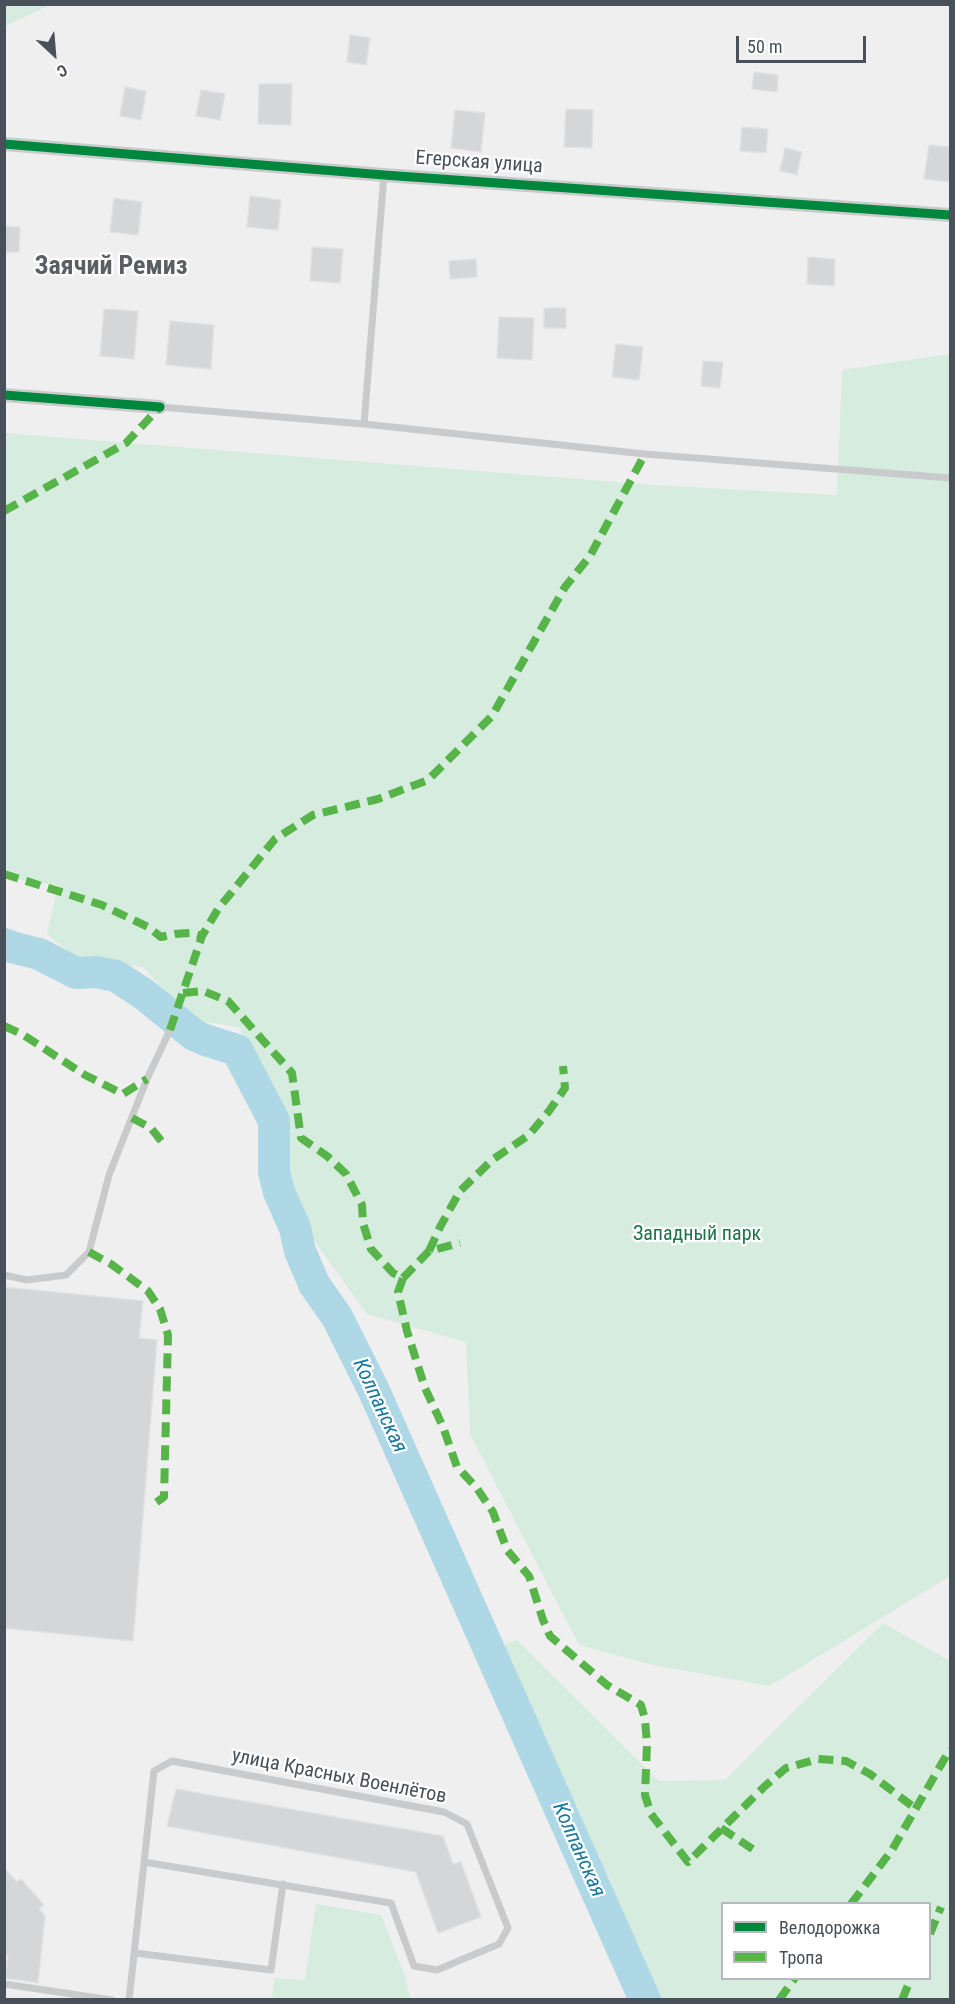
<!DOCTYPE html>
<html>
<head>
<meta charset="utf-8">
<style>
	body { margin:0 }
	#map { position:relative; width:955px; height:2004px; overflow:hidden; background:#efefef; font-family:"Roboto Condensed",sans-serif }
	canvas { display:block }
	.frame { position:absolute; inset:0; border:6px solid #485059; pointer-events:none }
	.legend { position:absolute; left:721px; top:1902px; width:210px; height:78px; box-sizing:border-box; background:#fff; border:2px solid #b6b9bd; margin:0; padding:8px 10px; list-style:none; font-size:18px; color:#485059 }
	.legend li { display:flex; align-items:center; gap:12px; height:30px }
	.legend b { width:30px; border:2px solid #b6b9bd }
	.north { position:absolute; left:24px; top:24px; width:60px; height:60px; -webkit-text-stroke:4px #fff; paint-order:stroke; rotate:154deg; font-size:16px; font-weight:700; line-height:24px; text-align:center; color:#485059 }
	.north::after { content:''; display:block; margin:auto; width:21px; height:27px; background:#485059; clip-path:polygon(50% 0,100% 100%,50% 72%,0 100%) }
	.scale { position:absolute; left:736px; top:36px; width:130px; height:27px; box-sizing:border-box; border:3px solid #485059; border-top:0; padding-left:8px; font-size:18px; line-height:21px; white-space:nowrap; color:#485059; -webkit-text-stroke:4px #fff; paint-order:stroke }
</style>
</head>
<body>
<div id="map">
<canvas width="955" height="2004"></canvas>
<div class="frame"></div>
<ul class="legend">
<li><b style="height:8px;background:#00873e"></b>Велодорожка</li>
<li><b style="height:8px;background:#57b448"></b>Тропа</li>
</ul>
<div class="north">С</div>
<div class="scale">50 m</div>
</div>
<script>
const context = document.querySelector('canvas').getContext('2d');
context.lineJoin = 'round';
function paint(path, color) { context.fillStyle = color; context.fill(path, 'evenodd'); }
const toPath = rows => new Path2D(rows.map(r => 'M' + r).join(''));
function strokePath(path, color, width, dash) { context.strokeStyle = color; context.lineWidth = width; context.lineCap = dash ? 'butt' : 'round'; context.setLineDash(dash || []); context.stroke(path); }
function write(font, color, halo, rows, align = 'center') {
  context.font = font + ' "Roboto Condensed",sans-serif'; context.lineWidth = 4.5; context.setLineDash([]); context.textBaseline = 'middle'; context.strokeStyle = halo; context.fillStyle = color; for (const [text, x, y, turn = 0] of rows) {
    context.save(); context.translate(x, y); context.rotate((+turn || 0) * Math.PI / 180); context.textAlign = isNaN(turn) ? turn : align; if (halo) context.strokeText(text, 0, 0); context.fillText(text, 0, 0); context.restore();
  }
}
paint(toPath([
	[5,4,50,4,50,5,5,26],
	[950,354,950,1576,770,1686,653,1665,579,1645,470,1434,466,1342,367,1314,279,1192,277,1141,280,1117,239,1027,191,1020,143,967,76,958,47,934,58,886,5,877,4,433,654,485,837,495,842,370],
	[883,1623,950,1661,950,1999,656,1999,497,1646,517,1640,659,1781,725,1780],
	[722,1904,930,1904,930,1978,722,1978],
	[316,1904,381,1915,405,1976,410,1999,272,1999,274,1978,305,1980]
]), '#d5ecdf');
strokePath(toPath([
	[4,944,15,948,39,954,76,973,96,972,116,976,145,995,194,1035,205,1040,237,1050,274,1121,274,1172,279,1192,295,1228,300,1251,314,1284,337,1317,374,1391,645,2000]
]), '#aed8e6', 32);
const building = toPath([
	[350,35,370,38,366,65,347,62,350,35],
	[754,72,778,75,777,92,752,89,754,72],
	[259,84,292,84,291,125,258,124,259,84],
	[125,87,146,91,141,120,120,116,125,87],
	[201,90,225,94,220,120,196,116,201,90],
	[566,109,593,110,592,148,564,147,566,109],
	[455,110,485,113,481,152,451,148,455,110],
	[742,127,768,129,766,153,740,151,742,127],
	[929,145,951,147,951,182,924,179,929,145],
	[785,148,802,152,797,175,780,171,785,148],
	[250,196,281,200,278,230,247,227,250,196],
	[114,198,142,202,138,235,110,232,114,198],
	[4,226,20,227,19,252,4,252,4,226],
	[312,247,343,249,340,283,310,281,312,247],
	[808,257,835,259,834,286,807,284,808,257],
	[476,259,477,277,450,279,449,261,476,259],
	[544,308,566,308,566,328,544,328,544,308],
	[104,309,138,311,134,359,100,356,104,309],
	[499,317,534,318,532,360,497,358,499,317],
	[170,321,214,325,211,369,166,365,170,321],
	[616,344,643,347,639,380,612,377,616,344],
	[703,361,723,362,720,388,701,386,703,361],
	[4,1287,143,1301,139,1338,157,1340,133,1641,4,1628,4,1287],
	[176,1789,443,1836,453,1864,461,1862,481,1917,438,1933,416,1872,167,1826,176,1789],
	[4,1868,17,1882,21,1879,44,1905,39,1909,45,1916,38,1983,5,1978,8,1955,4,1954,4,1868]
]);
paint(building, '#d5d6d8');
strokePath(building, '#e0e1e2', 1.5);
strokePath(toPath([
	[160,407,364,424,645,454,950,478],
	[364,424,384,175],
	[4,1275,27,1280,66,1275,89,1252,109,1175,147,1079,170,1030],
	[135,1953,271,1970,283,1884],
	[4,1984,112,2000],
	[129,2000,154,1771,172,1761,444,1812,467,1824,508,1928,499,1944,437,1970,414,1966,391,1903,144,1862]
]), '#c9cacc', 7);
strokePath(toPath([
	[4,144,384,175,950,215],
	[4,395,160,407]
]), '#c9cacc', 14);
strokePath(toPath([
	[4,511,126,443,160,407],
	[4,874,102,905,148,927,161,937,175,934,191,933,202,936],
	[183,993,203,991,228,1001,292,1073,301,1138,327,1156,346,1174,362,1205,363,1223,371,1249,393,1273,403,1278,398,1292,407,1331,425,1388,443,1427,457,1467,476,1487,493,1512,507,1550,529,1576,543,1620,550,1636,607,1685,641,1705,645,1719,647,1744,645,1795,651,1814,688,1862,765,1786,786,1768,818,1759,846,1761,870,1774,916,1809],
	[4,1026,22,1034,85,1075,123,1094,147,1079],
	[170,1030,202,936,218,909,275,839,313,815,378,799,428,780,492,716,565,587,590,556,645,454],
	[132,1118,151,1128,166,1147],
	[429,1251,440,1227,460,1191,492,1160,529,1135,549,1111,565,1088,563,1066],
	[89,1252,111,1264,148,1291,160,1309,168,1335,164,1497,154,1504],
	[403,1278,429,1251,460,1243],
	[721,1828,757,1852],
	[851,1904,892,1850,950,1749],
	[930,1934,941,1907],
	[779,2000,795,1978],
	[902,2000,911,1978]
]), '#57b448', 8, [15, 8]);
strokePath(toPath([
	[4,144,384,175,950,215],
	[4,395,160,407]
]), '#00873e', 9);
write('20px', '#485059', '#fff', [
	["Егерская улица",479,163,4],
	["улица Красных Военлётов",339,1777,11]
]);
write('20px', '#20724d', '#fff', [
	["Западный парк",697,1235]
]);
write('italic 21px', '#1b7999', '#fff', [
	["Колпанская",379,1406,65],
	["Колпанская",578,1850,66]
]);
write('bold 26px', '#5b5e62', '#fff', [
	["Заячий Ремиз",111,267]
]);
</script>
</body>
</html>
